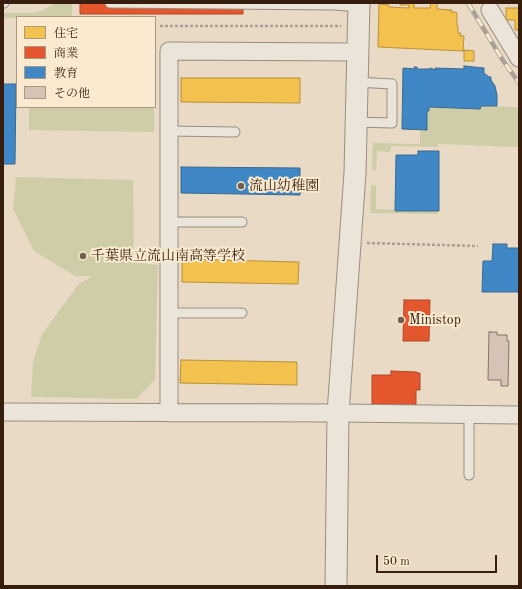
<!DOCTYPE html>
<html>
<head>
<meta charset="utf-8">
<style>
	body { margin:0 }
	#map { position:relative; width:522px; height:589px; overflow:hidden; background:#e8dac5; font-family:"Old Standard TT","Noto Serif JP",serif }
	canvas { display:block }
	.frame { position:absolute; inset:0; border:4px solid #361d0d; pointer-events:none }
	.legend { position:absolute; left:16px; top:16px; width:140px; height:92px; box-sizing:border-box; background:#f9ead0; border:1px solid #ab9882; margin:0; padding:5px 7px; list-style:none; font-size:12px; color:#361d0d }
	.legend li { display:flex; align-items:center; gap:8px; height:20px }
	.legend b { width:20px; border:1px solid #ab9882 }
	.scale { position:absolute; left:376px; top:555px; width:121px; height:18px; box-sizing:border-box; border:2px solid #361d0d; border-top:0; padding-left:5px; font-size:12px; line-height:14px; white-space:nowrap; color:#361d0d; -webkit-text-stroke:3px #f9ead0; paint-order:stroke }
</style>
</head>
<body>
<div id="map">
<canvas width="522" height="589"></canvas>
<div class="frame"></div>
<ul class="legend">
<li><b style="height:11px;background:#f2c14e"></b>住宅</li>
<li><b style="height:11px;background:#e4572e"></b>商業</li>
<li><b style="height:11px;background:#3f88c5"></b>教育</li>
<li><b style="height:11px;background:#d7c3b6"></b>その他</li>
</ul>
<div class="scale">50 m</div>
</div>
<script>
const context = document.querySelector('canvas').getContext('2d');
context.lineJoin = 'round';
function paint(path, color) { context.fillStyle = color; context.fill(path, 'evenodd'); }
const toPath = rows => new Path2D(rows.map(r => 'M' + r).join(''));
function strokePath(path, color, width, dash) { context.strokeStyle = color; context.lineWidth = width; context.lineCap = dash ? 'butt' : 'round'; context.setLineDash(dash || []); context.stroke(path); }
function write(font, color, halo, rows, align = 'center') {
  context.font = font + ' "Old Standard TT","Noto Serif JP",serif'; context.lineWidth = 4; context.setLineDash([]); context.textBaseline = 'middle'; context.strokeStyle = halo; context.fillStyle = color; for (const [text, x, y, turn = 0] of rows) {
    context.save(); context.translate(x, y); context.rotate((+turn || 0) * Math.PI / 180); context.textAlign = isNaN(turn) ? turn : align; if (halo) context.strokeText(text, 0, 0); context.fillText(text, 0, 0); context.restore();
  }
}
paint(toPath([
	[55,3,72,3,72,17,3,18,3,13,33,13,42,11],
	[481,106,516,107,519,111,519,147,438,144,438,147,391,146,390,152,377,151,376,170,372,170,373,143,420,144,420,130,429,107,480,109],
	[29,107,154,107,154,132,29,130],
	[16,177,133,180,134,256,129,262,158,265,155,380,136,399,31,397,33,362,42,334,78,285,92,276,75,276,34,251,13,209],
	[371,185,376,185,376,209,437,211,437,214,370,213]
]), '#cfcda8');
const homes = toPath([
	[400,3,414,3,414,8,430,8,431,3,437,3,437,9,452,10,451,12,456,12,457,14,457,26,458,26,458,33,461,33,460,36,464,36,463,51,378,47,379,4,389,5,389,7,409,8,409,5,400,5,400,3],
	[506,8,519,8,519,30,515,30,515,20,506,20,506,8],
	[464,50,474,51,474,61,464,61,464,50],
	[181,78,300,78,300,103,181,102,181,78],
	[182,259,299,262,298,284,182,282,182,259],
	[181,360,297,362,297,385,180,383,181,360]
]);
paint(homes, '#f2c14e');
strokePath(homes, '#ba903a', 1);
const shops = toPath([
	[80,3,243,3,243,14,80,14,80,3],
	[404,300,430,300,429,341,403,341,404,300],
	[391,371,417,372,417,373,420,373,420,390,416,390,416,405,372,404,372,375,391,375,391,371]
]);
paint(shops, '#e4572e');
strokePath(shops, '#b04624', 1);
const schools = toPath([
	[464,66,484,68,484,73,489,77,491,77,491,80,495,86,497,95,497,106,481,106,480,109,429,107,429,111,427,111,427,130,402,129,403,68,415,69,414,67,417,67,417,69,430,69,430,68,436,70,435,68,464,69,464,66],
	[3,84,16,84,15,164,3,164,3,84],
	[418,151,439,151,439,211,395,211,396,155,418,155,418,151],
	[181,167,300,168,300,195,181,193,181,167],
	[493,244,507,244,507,248,519,248,519,292,482,292,483,261,492,261,493,244]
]);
paint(schools, '#3f88c5');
strokePath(schools, '#3c688e', 1);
const building = toPath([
	[489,332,497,332,497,335,507,335,507,341,509,341,508,386,501,386,501,380,488,380,489,332]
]);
paint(building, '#d7c3b6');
strokePath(building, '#7f7467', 1);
const service = toPath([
	[3,3,4,3],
	[110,3,334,5,359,7],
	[356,122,392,123,392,84,356,82],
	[169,131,235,132],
	[169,222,242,222],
	[169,313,242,313],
	[469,475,469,414]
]);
const minor = toPath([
	[490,10,519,58],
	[3,412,338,413,519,415],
	[169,413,169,51,357,52]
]);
const tertiary = toPath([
	[336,586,338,413,355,173,359,3]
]);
strokePath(service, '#988d80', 11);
strokePath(minor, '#988d80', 19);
strokePath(tertiary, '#988d80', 23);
strokePath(toPath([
	[160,26,341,26],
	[367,243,478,246]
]), '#a9a197', 2.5, [3, 2]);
strokePath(service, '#ebe4d9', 9);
strokePath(minor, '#ebe4d9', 17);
strokePath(tertiary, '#ebe4d9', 21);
const rail = toPath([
	[468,3,502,59,519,83]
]);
strokePath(rail, '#a9a197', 4.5);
strokePath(rail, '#f9ead0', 3, [9]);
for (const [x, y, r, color] of [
	[241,186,4,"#745f4d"],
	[83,256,4,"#745f4d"],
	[401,320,4,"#745f4d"]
]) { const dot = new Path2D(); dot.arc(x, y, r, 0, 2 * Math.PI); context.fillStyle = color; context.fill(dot); strokePath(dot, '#f9ead0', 1.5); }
write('14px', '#361d0d', '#f9ead0', [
	["流山幼稚園",249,186],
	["千葉県立流山南高等学校",91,256],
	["Ministop",409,320]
], 'left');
</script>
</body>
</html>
